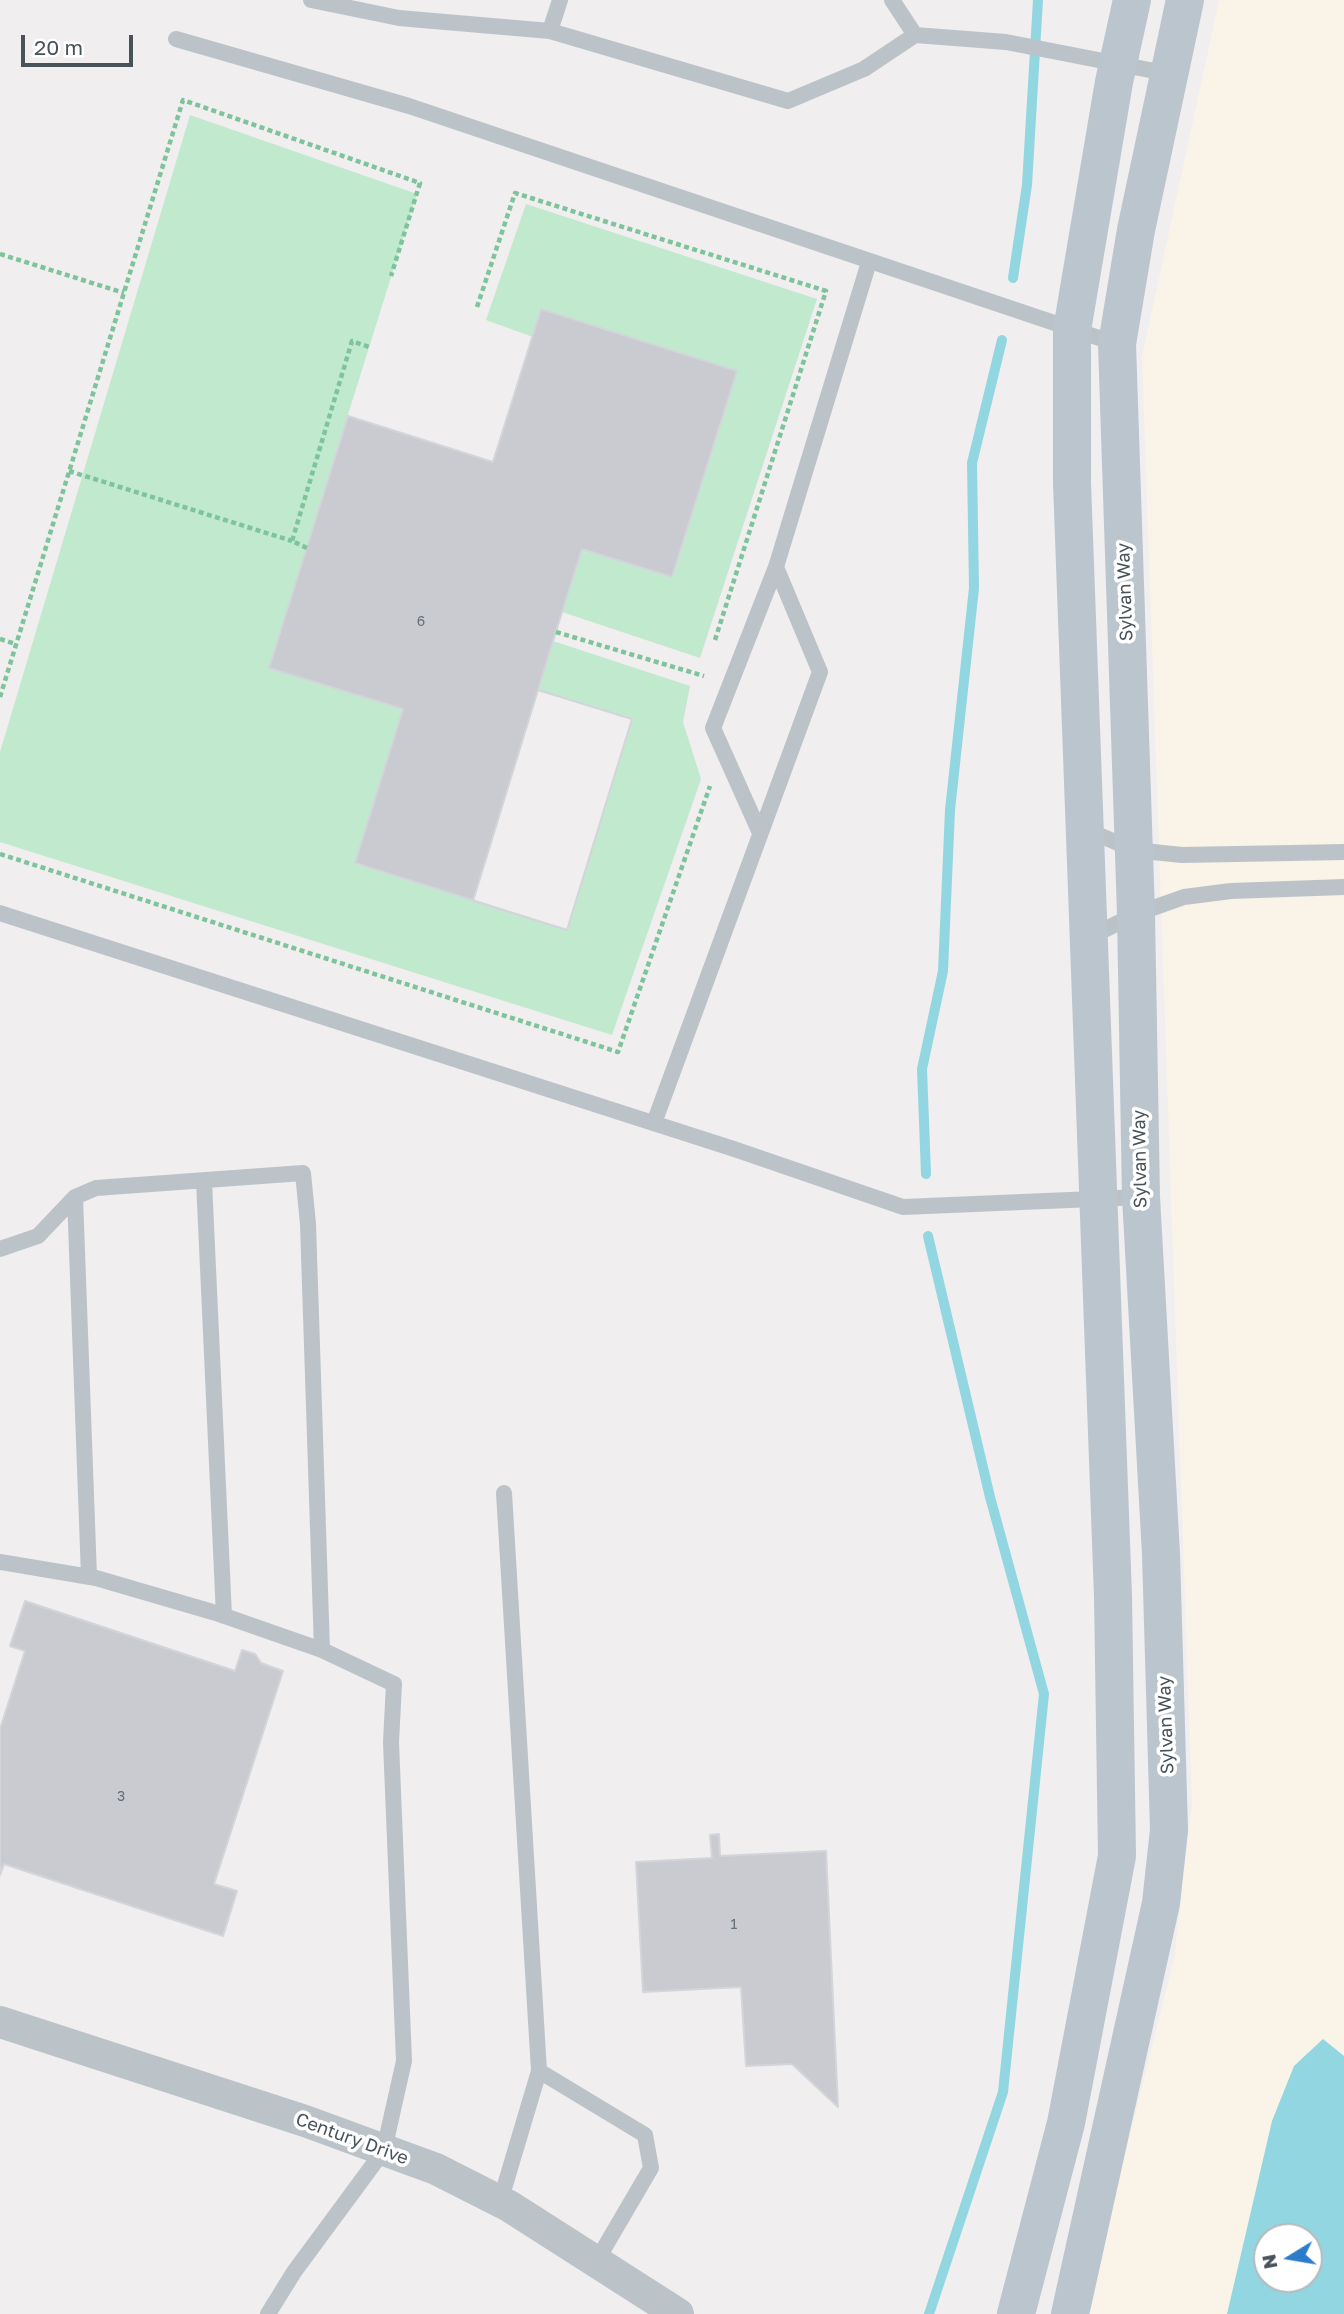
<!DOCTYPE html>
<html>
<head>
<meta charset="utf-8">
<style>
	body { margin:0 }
	#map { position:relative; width:1344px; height:2314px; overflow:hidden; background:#f0eeee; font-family:"Golos Text",sans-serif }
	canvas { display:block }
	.north { position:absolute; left:1253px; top:2223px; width:70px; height:70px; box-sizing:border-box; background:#fff; border:2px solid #b6babd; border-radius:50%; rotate:259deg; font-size:19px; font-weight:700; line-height:28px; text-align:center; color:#485259 }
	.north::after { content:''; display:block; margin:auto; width:24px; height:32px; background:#2d7bcb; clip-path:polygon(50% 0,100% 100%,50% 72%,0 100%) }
	.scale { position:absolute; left:21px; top:35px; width:112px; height:32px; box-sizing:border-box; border:4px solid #485259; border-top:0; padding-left:9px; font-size:21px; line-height:24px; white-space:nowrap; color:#485259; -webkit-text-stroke:5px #fff; paint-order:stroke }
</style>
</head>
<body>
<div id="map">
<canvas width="1344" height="2314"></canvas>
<div class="north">N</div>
<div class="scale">20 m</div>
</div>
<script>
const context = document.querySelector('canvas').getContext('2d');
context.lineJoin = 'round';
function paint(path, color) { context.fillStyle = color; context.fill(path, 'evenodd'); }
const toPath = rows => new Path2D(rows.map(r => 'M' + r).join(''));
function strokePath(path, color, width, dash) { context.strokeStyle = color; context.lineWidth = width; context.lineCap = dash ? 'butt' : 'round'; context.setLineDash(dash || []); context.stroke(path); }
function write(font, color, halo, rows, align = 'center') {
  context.font = font + ' "Golos Text",sans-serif'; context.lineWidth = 7; context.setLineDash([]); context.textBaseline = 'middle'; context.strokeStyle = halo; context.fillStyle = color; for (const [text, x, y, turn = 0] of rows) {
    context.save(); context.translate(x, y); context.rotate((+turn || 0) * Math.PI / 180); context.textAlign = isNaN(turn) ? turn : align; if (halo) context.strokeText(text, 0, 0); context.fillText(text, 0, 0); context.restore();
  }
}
paint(toPath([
	[1219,0,1344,0,1344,2314,1085,2314,1174,1959,1192,1804,1142,357],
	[1267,2237,1309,2237,1309,2279,1267,2279]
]), '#f9f3e8');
paint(toPath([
	[190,115,417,194,269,667,403,709,355,864,567,930,632,720,538,690,553,641,690,686,683,722,701,779,612,1035,0,842,0,752],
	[526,204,817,299,700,658,562,612,582,549,673,577,737,371,541,309,533,337,486,320]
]), '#c1e9ce');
paint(toPath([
	[1323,2039,1344,2056,1344,2314,1227,2314,1272,2121,1294,2066],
	[1267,2237,1309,2237,1309,2279,1267,2279]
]), '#92d6e1');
strokePath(toPath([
	[1013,278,1027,185,1038,0],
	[926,1174,922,1069,943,971,950,810,974,588,972,463,1002,340],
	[928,1236,990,1497,1044,1694,1003,2092,929,2314]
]), '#92d6e1', 10);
const building = toPath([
	[541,309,737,371,672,577,582,549,562,612,538,690,632,719,567,930,355,863,403,709,269,668,348,416,493,462,541,309],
	[538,690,632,719,567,930,473,901,538,690],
	[25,1601,235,1671,242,1650,255,1654,261,1663,283,1671,214,1884,237,1891,223,1936,4,1864,0,1875,0,1729,25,1651,10,1646,25,1601],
	[719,1834,720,1856,826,1851,838,2107,792,2064,746,2066,741,1987,643,1992,636,1862,712,1858,710,1835,719,1834]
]);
paint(building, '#c9cbd0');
strokePath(building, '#d2d5d9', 2);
strokePath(toPath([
	[0,254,124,293],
	[477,307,515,193,826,291,715,640],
	[69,471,292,541],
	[307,548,292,541,352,341,369,347],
	[556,632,704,676],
	[0,639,16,644],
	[0,697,183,100,420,183,391,276],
	[0,854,618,1052,710,786]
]), '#7dc39c', 4.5, [5, 3.5]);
strokePath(toPath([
	[311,0,399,18,550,31,788,101,864,69,915,35,1006,42,1170,74],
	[892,0,915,35],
	[550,31,560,0],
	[176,39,409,106,1117,344],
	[1085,829,1134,850,1182,855,1344,852],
	[760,833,713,728,776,567],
	[0,913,734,1149,903,1207,1141,1197],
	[1090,937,1136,914,1184,897,1231,891,1344,887],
	[654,1123,820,672,776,567,869,262],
	[204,1181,224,1616],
	[75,1197,89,1576],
	[0,1249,38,1236,75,1197,96,1188,303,1173,308,1224,322,1650,394,1684,391,1742,404,2061,384,2150,294,2272,268,2314],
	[0,1562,96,1578,216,1613,322,1650],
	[539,2071,645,2135,651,2168,596,2262],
	[500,2202,539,2071,504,1493]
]), '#bbc3c9', 16);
strokePath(toPath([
	[0,2022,305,2121,436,2169,509,2206,678,2314]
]), '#bbc3c9', 32);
strokePath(toPath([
	[1016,2314,1066,2123,1117,1856,1113,1596,1072,483,1072,330,1114,82,1132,0],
	[1070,2314,1161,1903,1169,1830,1161,1554,1141,1197,1136,914,1117,344,1136,230,1185,0]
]), '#bbc5ce', 38);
write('14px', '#687077', null, [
	["6",421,622],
	["3",121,1797],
	["1",734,1925]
]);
write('18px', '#485259', '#fff', [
	["Sylvan Way",1125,592,-92],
	["Sylvan Way",1140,1159,-91],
	["Sylvan Way",1166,1725,-92],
	["Century Drive",352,2139,20]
]);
</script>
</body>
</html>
